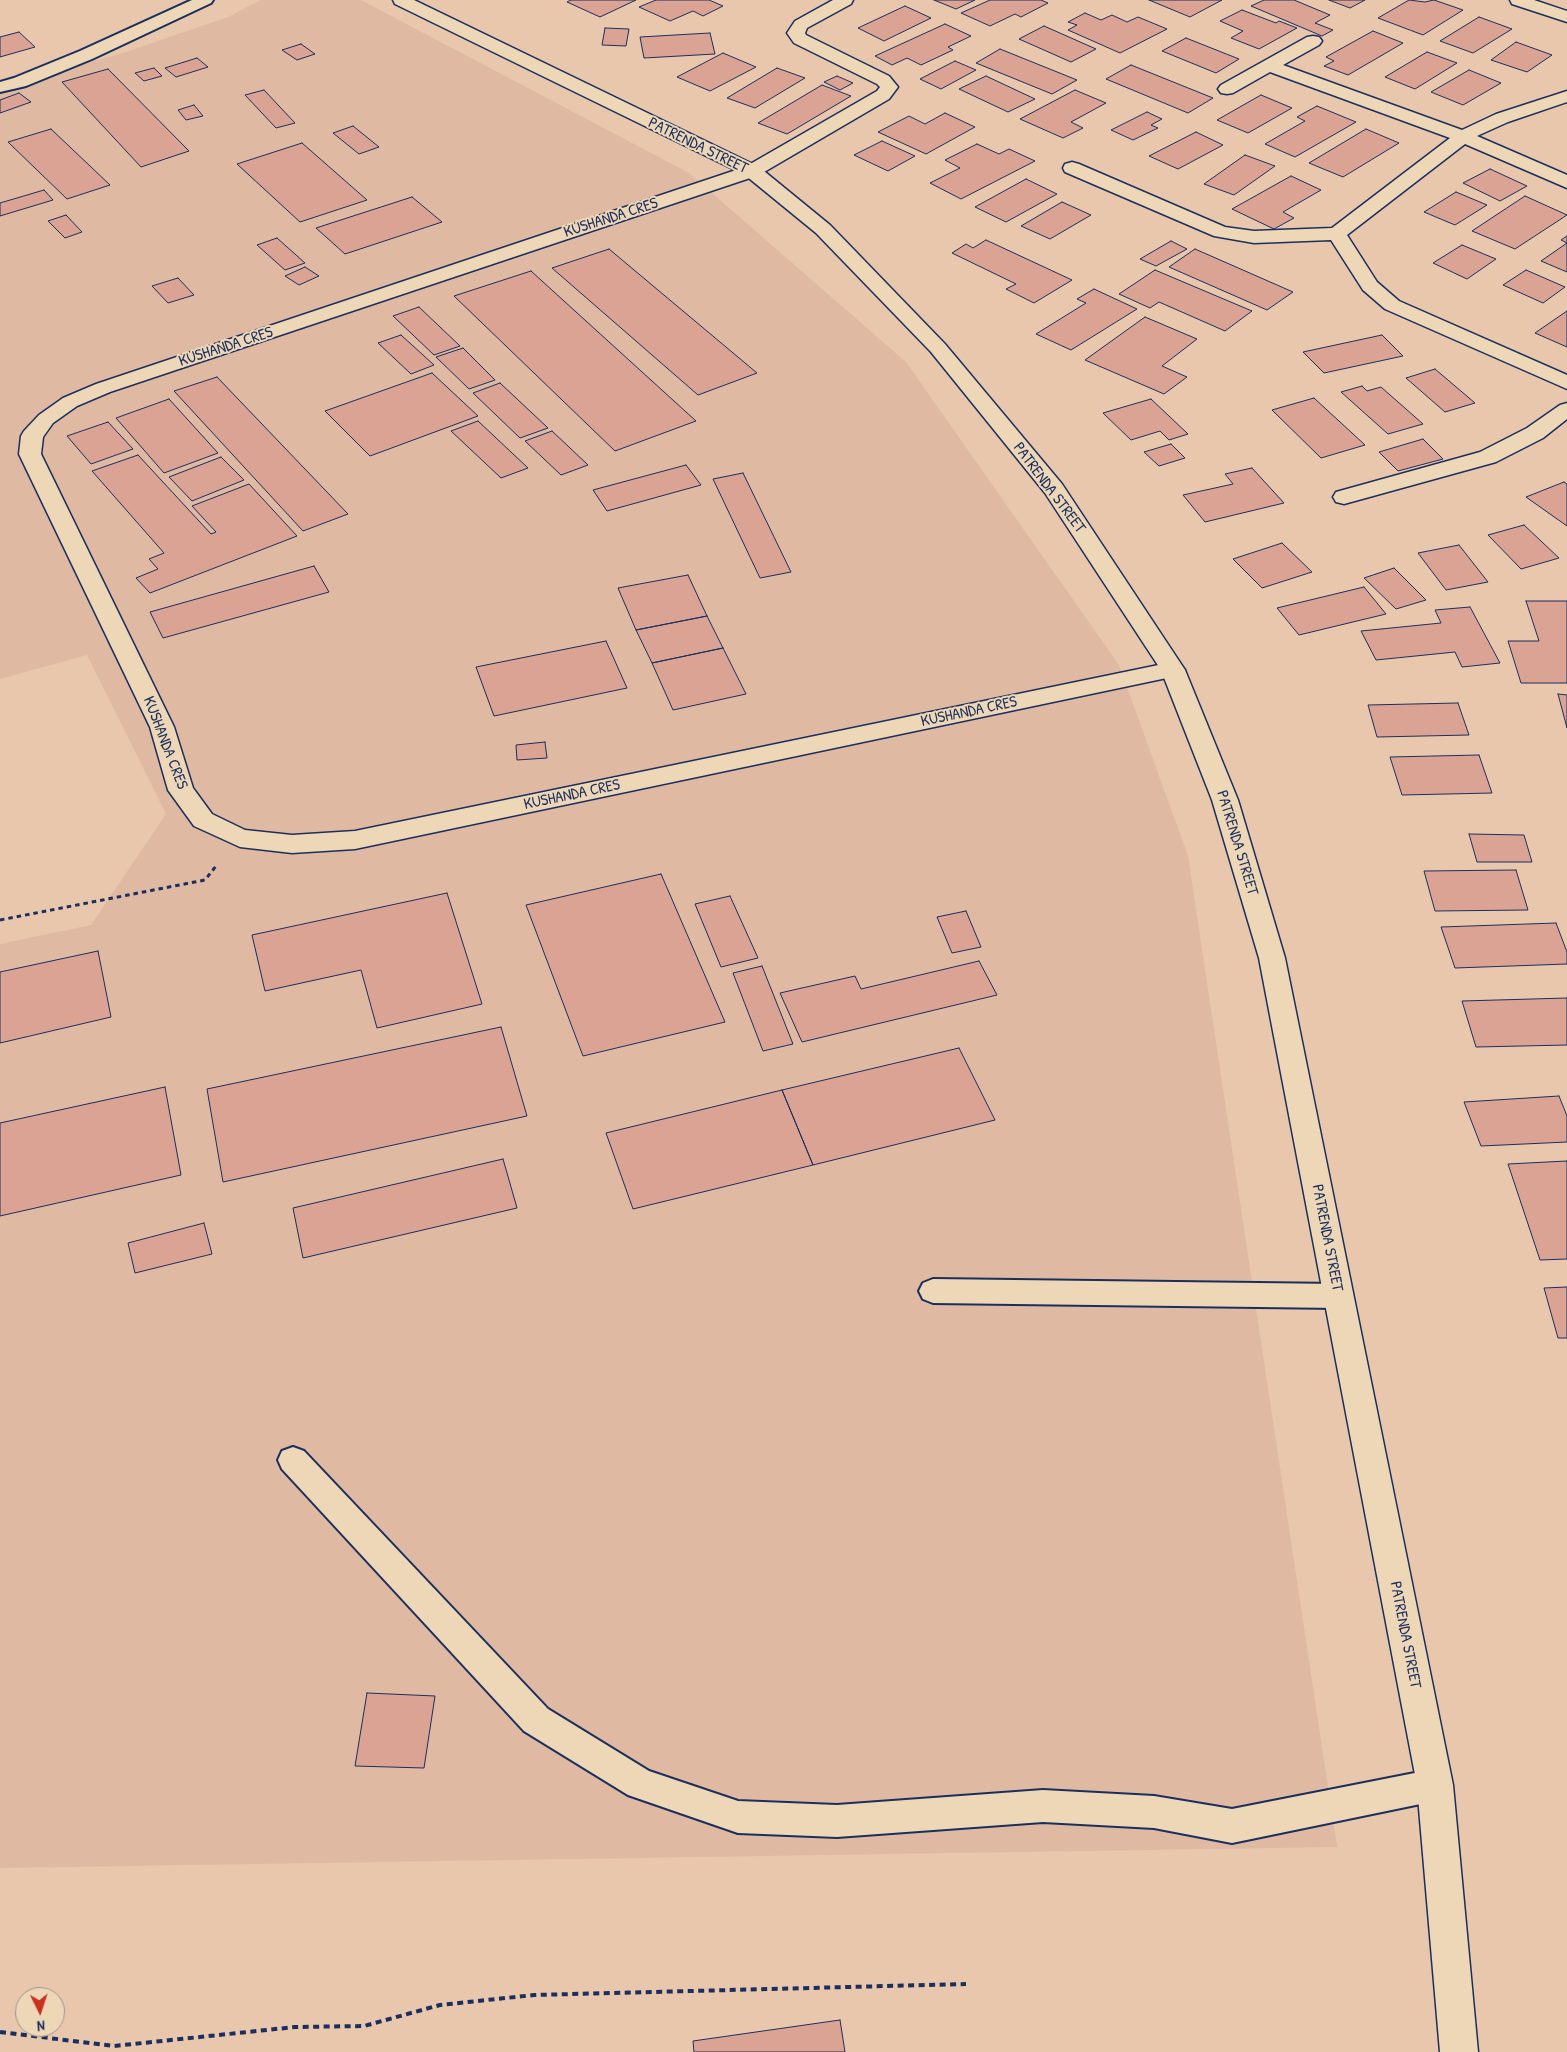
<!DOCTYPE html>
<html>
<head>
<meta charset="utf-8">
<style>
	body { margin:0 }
	#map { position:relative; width:1567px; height:2052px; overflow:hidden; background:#e8c7ac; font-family:"Patrick Hand",sans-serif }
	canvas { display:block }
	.north { position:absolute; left:15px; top:1987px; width:50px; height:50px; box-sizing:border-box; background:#eed7b7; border:1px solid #9a9493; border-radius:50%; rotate:176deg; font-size:14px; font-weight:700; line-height:20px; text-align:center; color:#1b2f5e }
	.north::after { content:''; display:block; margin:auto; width:18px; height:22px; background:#c8321e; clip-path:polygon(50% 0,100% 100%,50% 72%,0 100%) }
</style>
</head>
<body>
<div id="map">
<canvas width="1567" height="2052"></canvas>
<div class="north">N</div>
</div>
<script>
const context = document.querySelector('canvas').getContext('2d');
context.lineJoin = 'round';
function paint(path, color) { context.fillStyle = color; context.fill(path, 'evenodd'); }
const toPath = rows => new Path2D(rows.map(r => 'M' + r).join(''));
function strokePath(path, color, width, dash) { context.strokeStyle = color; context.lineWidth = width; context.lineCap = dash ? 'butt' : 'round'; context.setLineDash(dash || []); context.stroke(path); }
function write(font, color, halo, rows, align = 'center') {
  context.font = font + ' "Patrick Hand",sans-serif'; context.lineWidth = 4; context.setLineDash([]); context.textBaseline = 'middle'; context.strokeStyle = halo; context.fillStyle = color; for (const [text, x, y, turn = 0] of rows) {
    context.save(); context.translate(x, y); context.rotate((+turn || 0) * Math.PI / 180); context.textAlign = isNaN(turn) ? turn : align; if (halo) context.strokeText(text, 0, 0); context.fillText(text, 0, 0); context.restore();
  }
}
paint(toPath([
	[261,0,361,0,689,173,906,362,1119,665,1188,856,1337,1847,0,1868,0,944,91,925,166,814,87,655,0,679,0,87,120,54,228,17]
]), '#e0b9a3');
const building = toPath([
	[571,0,636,0,600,17,567,2,571,0],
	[656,0,709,0,723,6,703,16,693,11,670,21,639,7,656,0],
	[934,0,975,0,956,9,934,0],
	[990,0,1041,0,1048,3,1021,17,1015,14,990,26,961,13,990,0],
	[1149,0,1222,0,1190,17,1149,0],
	[1264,0,1294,0,1330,15,1315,23,1333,30,1322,36,1251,6,1264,0],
	[1329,0,1365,0,1350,8,1329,0],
	[1409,0,1425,2,1434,0,1463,10,1423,35,1378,18,1409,0],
	[905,6,931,18,884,41,858,28,905,6],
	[1242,10,1276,23,1279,21,1297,28,1259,49,1231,38,1243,31,1220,21,1242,10],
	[1085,13,1101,20,1112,15,1127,22,1138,17,1167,29,1120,53,1068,30,1077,25,1068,22,1085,13],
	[1479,17,1512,29,1473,53,1440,41,1479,17],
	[945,24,971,36,948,47,953,50,921,65,907,58,892,65,875,56,945,24],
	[1044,26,1096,49,1071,62,1019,39,1044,26],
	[605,28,629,29,626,46,602,45,605,28],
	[1373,31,1403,43,1348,75,1324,66,1334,61,1326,57,1373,31],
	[19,32,35,47,0,57,0,37,19,32],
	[710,33,715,54,644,58,640,37,710,33],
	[1186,38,1239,59,1216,73,1162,51,1186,38],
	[1516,42,1552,55,1527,72,1491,60,1516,42],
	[301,44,315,54,297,60,282,50,301,44],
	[1000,49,1077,80,1052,94,976,63,1000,49],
	[1427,52,1457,63,1415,89,1385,77,1427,52],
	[723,53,756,67,710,91,677,77,723,53],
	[197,58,208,67,176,77,165,68,197,58],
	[955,61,976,70,941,89,920,79,955,61],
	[1131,65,1213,98,1188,113,1106,79,1131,65],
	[154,68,162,76,144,81,135,73,154,68],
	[777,68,805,78,755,108,727,98,777,68],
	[108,69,189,151,141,167,62,82,108,69],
	[1469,70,1501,83,1463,105,1431,92,1469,70],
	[837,76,853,83,840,90,824,82,837,76],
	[986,76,1035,99,1008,112,959,89,986,76],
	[822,85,851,96,787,134,758,123,822,85],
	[264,90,295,123,276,128,245,95,264,90],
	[1075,90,1106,103,1071,122,1083,128,1063,138,1020,119,1075,90],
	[19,93,31,102,0,113,0,100,19,93],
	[1261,95,1292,108,1248,133,1217,120,1261,95],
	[194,105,203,116,186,120,178,110,194,105],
	[1317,106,1356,122,1295,157,1265,144,1305,121,1297,117,1317,106],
	[1147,112,1162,119,1151,125,1158,128,1133,140,1111,130,1147,112],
	[945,113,975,127,926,154,878,132,909,116,925,124,945,113],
	[353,126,379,147,359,154,333,133,353,126],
	[51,129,110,185,67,199,8,142,51,129],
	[1366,129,1399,143,1343,177,1309,163,1366,129],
	[1196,132,1223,145,1178,169,1149,156,1196,132],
	[882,141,915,156,888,171,854,155,882,141],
	[302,143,367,200,300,222,237,164,302,143],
	[977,144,999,154,1009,149,1035,161,961,199,930,183,960,168,945,160,977,144],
	[1245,155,1275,166,1234,195,1204,184,1245,155],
	[1490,169,1527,186,1500,201,1463,183,1490,169],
	[1291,176,1321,190,1283,212,1294,218,1274,229,1232,209,1291,176],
	[1026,179,1057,194,1006,222,975,207,1026,179],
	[44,190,53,200,0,216,0,203,44,190],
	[1456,192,1487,205,1455,225,1424,212,1456,192],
	[1525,196,1567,215,1515,249,1472,231,1525,196],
	[412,197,442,222,345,254,316,228,412,197],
	[1062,202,1091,215,1050,239,1021,226,1062,202],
	[66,215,82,232,65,238,48,221,66,215],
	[1567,236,1567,272,1541,261,1567,243,1561,240,1567,236],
	[277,238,305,263,285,270,257,245,277,238],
	[986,240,1072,280,1034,303,1006,289,1016,284,952,253,966,244,973,248,986,240],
	[1171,241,1187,249,1156,266,1140,259,1171,241],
	[1462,245,1496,259,1467,279,1433,263,1462,245],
	[609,249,757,373,698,395,552,268,609,249],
	[1195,249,1293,292,1267,310,1169,267,1195,249],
	[305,267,319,276,299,285,285,276,305,267],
	[1155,270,1252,311,1225,331,1159,302,1150,308,1119,294,1155,270],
	[1526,270,1565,287,1543,303,1503,285,1526,270],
	[531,271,696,421,615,451,454,296,531,271],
	[178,278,194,295,168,303,152,286,178,278],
	[1094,289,1137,309,1071,350,1036,334,1086,303,1077,299,1094,289],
	[419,307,460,346,434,355,393,316,419,307],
	[1567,311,1567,347,1535,333,1567,311],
	[1145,317,1197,339,1162,366,1187,377,1164,394,1085,360,1145,317],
	[401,335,434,365,411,374,378,343,401,335],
	[1382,335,1403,356,1324,373,1303,352,1382,335],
	[463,348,495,380,469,389,436,357,463,348],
	[1435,369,1475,403,1445,412,1406,378,1435,369],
	[432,373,478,416,370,456,325,411,432,373],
	[217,377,348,514,303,531,174,391,217,377],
	[500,383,548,428,520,438,473,393,500,383],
	[1362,386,1367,391,1381,387,1423,424,1388,434,1341,392,1362,386],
	[1314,398,1365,445,1321,458,1272,410,1314,398],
	[169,399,218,453,164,473,116,418,169,399],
	[1151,399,1188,434,1169,440,1160,431,1131,440,1103,413,1151,399],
	[478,421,528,468,501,478,451,431,478,421],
	[108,422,133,449,91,464,67,436,108,422],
	[552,431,588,465,561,475,525,441,552,431],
	[1423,439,1443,459,1398,471,1379,452,1423,439],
	[1171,444,1185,458,1159,466,1144,452,1171,444],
	[138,455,211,534,216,532,192,506,249,484,297,536,150,593,136,578,158,569,149,559,164,553,92,471,138,455],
	[221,457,244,480,192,501,169,477,221,457],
	[686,465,701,485,607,511,593,490,686,465],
	[1252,468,1284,503,1205,522,1183,495,1233,484,1225,474,1252,468],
	[743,473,791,572,760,578,713,479,743,473],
	[1564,482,1567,484,1567,526,1526,497,1564,482],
	[1524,525,1559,558,1521,569,1488,535,1524,525],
	[1282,543,1312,572,1262,588,1233,559,1282,543],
	[1459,545,1488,582,1446,590,1418,553,1459,545],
	[314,566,329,592,163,638,150,612,314,566],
	[1394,568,1426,600,1396,609,1364,578,1394,568],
	[688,575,707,616,636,630,618,588,688,575],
	[1364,587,1386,614,1299,635,1277,608,1364,587],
	[1526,601,1567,601,1567,683,1521,683,1508,641,1539,641,1526,601],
	[1470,607,1500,663,1462,667,1455,652,1376,660,1361,631,1441,623,1435,610,1470,607],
	[707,616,723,648,652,663,636,630,707,616],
	[606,641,627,688,494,716,476,667,606,641],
	[723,648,746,694,673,710,652,663,723,648],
	[1558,694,1567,695,1567,728,1558,694],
	[1458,703,1469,735,1377,737,1368,705,1458,703],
	[545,742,547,758,517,760,516,745,545,742],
	[1479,755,1492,793,1402,795,1390,757,1479,755],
	[1469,834,1524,835,1532,862,1477,862,1469,834],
	[1516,870,1528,910,1435,911,1424,871,1516,870],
	[661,874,725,1022,583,1056,526,905,661,874],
	[447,893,482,1004,377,1028,361,970,265,991,252,935,447,893],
	[730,896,758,958,721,967,695,904,730,896],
	[966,911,981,947,952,953,937,917,966,911],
	[1556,923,1567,952,1567,964,1455,968,1441,927,1556,923],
	[98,951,111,1017,0,1043,0,972,98,951],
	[979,961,997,995,802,1042,780,993,855,976,861,989,979,961],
	[762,966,793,1044,763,1051,733,973,762,966],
	[1567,998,1567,1045,1476,1047,1462,1001,1567,998],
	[501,1027,527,1116,223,1182,207,1089,501,1027],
	[959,1048,995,1120,813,1165,782,1090,959,1048],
	[165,1087,181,1175,0,1216,0,1123,165,1087],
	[782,1090,813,1165,633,1209,606,1133,782,1090],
	[1559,1096,1567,1116,1567,1142,1481,1146,1464,1102,1559,1096],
	[503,1159,517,1208,303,1258,293,1208,503,1159],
	[1567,1161,1567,1259,1540,1260,1508,1164,1567,1161],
	[204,1223,212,1254,135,1273,128,1243,204,1223],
	[1567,1287,1567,1338,1558,1338,1544,1288,1567,1287],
	[367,1693,435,1696,424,1768,355,1766,367,1693],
	[840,2020,845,2052,694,2052,693,2041,840,2020]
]);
paint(building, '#daa393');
strokePath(building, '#1b2f5e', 1);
const service = toPath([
	[192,0,213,0,211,3,92,59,26,86,0,92,0,82,14,78,80,51,192,0],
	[933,1279,1339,1284,1349,1288,1353,1296,1349,1304,1339,1308,933,1303,923,1299,919,1291,923,1283,933,1279],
	[293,1447,304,1451,548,1709,649,1771,738,1801,837,1805,1043,1790,1154,1796,1232,1809,1435,1769,1447,1774,1452,1785,1447,1796,1435,1801,1232,1843,1154,1828,1043,1822,837,1837,738,1833,628,1795,524,1731,282,1469,278,1460,282,1451,293,1447]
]);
const minor = toPath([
	[833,0,853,0,851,4,807,28,805,33,806,35,889,76,898,87,889,99,759,175,110,392,77,406,53,423,43,437,41,454,174,727,193,788,212,814,245,830,292,835,355,831,1173,662,1181,665,1185,670,1181,675,355,849,292,853,240,847,194,826,168,790,150,727,19,454,21,436,24,431,39,415,63,398,96,384,745,167,877,91,880,87,877,84,794,43,787,33,795,21,833,0],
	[1510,0,1534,0,1567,11,1567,22,1512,4,1510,0],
	[1313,36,1319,37,1322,41,1319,45,1283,65,1462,130,1496,114,1567,91,1567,102,1508,122,1477,136,1567,175,1567,188,1465,144,1347,235,1377,282,1399,301,1567,375,1567,389,1385,309,1363,290,1331,240,1254,243,1214,236,1065,172,1063,168,1065,164,1072,162,1079,164,1225,227,1254,231,1332,228,1450,138,1270,72,1233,93,1227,94,1221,93,1218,89,1221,85,1307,37,1313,36],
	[1567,403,1567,419,1543,438,1496,462,1344,504,1336,502,1333,497,1336,492,1480,452,1527,428,1560,405,1567,403]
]);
const tertiary = toPath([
	[393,0,414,0,759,167,830,225,945,344,1062,484,1185,670,1238,800,1285,958,1453,1785,1478,2052,1440,2052,1417,1785,1259,958,1212,800,1161,670,1045,493,931,352,816,233,745,175,395,4,393,0]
]);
strokePath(service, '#1b2f5e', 4);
strokePath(minor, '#1b2f5e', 3);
strokePath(tertiary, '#1b2f5e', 3);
strokePath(toPath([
	[0,920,205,880,216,866]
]), '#1b2f5e', 3, [4.5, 4]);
strokePath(toPath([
	[0,2032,114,2046,295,2027,364,2026,440,2005,534,1995,966,1984]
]), '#1b2f5e', 4, [6, 4.5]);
paint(service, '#eed7b7');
paint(minor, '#eed7b7');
paint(tertiary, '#eed7b7');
write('16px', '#1b2f5e', '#eed7b7', [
	["PATRENDA STREET",698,146,26],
	["KUSHANDA CRES",611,218,-18],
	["KUSHANDA CRES",226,347,-18],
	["PATRENDA STREET",1049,488,53],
	["KUSHANDA CRES",969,712,-12],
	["KUSHANDA CRES",165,743,69],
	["KUSHANDA CRES",572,795,-12],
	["PATRENDA STREET",1237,843,73],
	["PATRENDA STREET",1327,1238,79],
	["PATRENDA STREET",1405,1635,79]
]);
</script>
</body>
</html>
